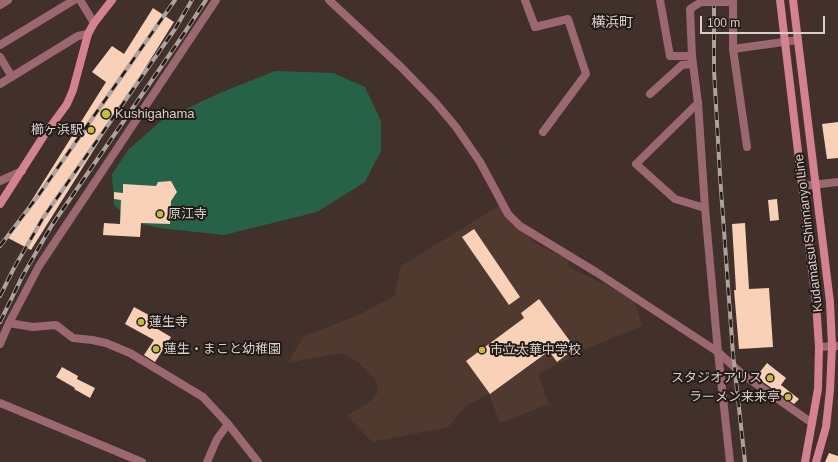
<!DOCTYPE html>
<html>
<head>
<meta charset="utf-8">
<style>
	body { margin:0 }
	#map { position:relative; width:838px; height:462px; overflow:hidden; background:#41312a; font-family:Arial,sans-serif }
	canvas { display:block }
	.scale { position:absolute; left:700px; top:16px; width:125px; height:18px; box-sizing:border-box; border:2px solid #d9cfca; border-top:0; padding-left:5px; font-size:12px; line-height:14px; white-space:nowrap; color:#d9cfca; -webkit-text-stroke:3px #221b18; paint-order:stroke }
</style>
</head>
<body>
<div id="map">
<canvas width="838" height="462"></canvas>
<div class="scale">100 m</div>
</div>
<script>
const context = document.querySelector('canvas').getContext('2d');
context.lineJoin = 'round';
function paint(path, color) { context.fillStyle = color; context.fill(path, 'evenodd'); }
const toPath = rows => new Path2D(rows.map(r => 'M' + r).join(''));
function strokePath(path, color, width, dash) { context.strokeStyle = color; context.lineWidth = width; context.lineCap = dash ? 'butt' : 'round'; context.setLineDash(dash || []); context.stroke(path); }
function write(font, color, halo, rows, align = 'center') {
  context.font = font + ' Arial,"Noto Sans JP",sans-serif'; context.lineWidth = 4; context.setLineDash([]); context.textBaseline = 'middle'; context.strokeStyle = halo; context.fillStyle = color; for (const [text, x, y, turn = 0] of rows) {
    context.save(); context.translate(x, y); context.rotate((+turn || 0) * Math.PI / 180); context.textAlign = isNaN(turn) ? turn : align; if (halo) context.strokeText(text, 0, 0); context.fillText(text, 0, 0); context.restore();
  }
}
paint(toPath([
	[499,206,535,243,569,260,567,266,634,299,642,326,593,346,538,374,549,404,500,423,489,394,467,405,448,427,372,442,347,416,368,403,378,392,376,381,358,362,341,353,287,363,304,336,359,315,394,296,401,266]
]), '#503a30');
paint(toPath([
	[275,71,333,73,365,87,381,121,381,151,365,182,317,212,224,235,159,228,133,222,114,205,112,174,128,150,162,120,222,92]
]), '#256248');
paint(toPath([
	[153,8,174,22,31,250,8,238,106,82,92,72,112,46,124,54],
	[838,122,838,158,827,159,822,124],
	[171,181,177,192,171,201,170,224,141,223,140,237,103,235,104,223,120,224,121,200,114,199,114,192,123,193,123,184,156,186,158,182],
	[777,199,779,220,770,221,768,200],
	[745,223,749,289,769,288,773,347,739,349,734,290,736,290,732,224],
	[474,229,520,297,509,305,462,237],
	[539,299,575,348,557,362,549,351,490,394,466,361,524,318,521,313],
	[134,307,158,320,154,327,171,337,155,362,144,355,154,340,125,324],
	[767,363,786,378,781,385,799,399,794,404,756,377],
	[62,367,78,376,77,379,95,388,90,398,74,389,75,388,56,377],
	[829,453,838,456,838,462,825,462]
]), '#f8d1b7');
strokePath(toPath([
	[80,0,94,23],
	[329,0,401,67,435,102,456,127,480,162,508,214,520,226,596,272,718,352,742,374,812,423],
	[525,0,535,27,568,19,586,74,543,132],
	[660,0,670,56,692,56],
	[733,0,733,49,747,147],
	[701,2,690,9,692,56,698,103,705,208,718,352,730,462],
	[0,5,8,0],
	[0,45,74,0],
	[733,49,798,40],
	[0,57,12,77],
	[0,84,78,36,88,34],
	[650,94,682,65,693,64],
	[698,103,636,164,675,199,705,208],
	[0,181,22,171],
	[802,186,838,182],
	[9,323,33,327,56,325,73,338,92,340,106,343,130,353,203,397,228,424,258,462],
	[0,344,9,323,39,266,216,0],
	[819,347,838,346],
	[0,403,142,462],
	[207,462,217,439,228,424]
]), '#9b6771', 8);
strokePath(toPath([
	[780,0,816,303,819,347,818,389,805,462],
	[793,0,830,302,832,346,830,390,826,427,816,462],
	[0,204,43,137,67,104,73,90,88,34,94,23,112,0]
]), '#d48192', 8);
const rail = toPath([
	[714,0,714,70,720,176,733,354,745,462],
	[0,246,38,196,175,0],
	[0,296,14,268,43,218,175,29,192,0],
	[0,322,23,275,52,225,181,38,206,0]
]);
strokePath(rail, '#ada29c', 4);
strokePath(rail, '#221b18', 2.5, [8]);
strokePath(toPath([
	[701,2,727,2]
]), '#9b6771', 8);
for (const [x, y, r, color] of [
	[106,114,5,"#c4bc3d"],
	[91,130,4,"#c4bc3d"],
	[160,214,4,"#c4bc3d"],
	[141,322,4,"#c4bc3d"],
	[156,349,4,"#c4bc3d"],
	[482,350,4,"#c4bc3d"],
	[770,378,4,"#c4bc3d"],
	[788,397,4,"#c4bc3d"]
]) { const dot = new Path2D(); dot.arc(x, y, r, 0, 2 * Math.PI); context.fillStyle = color; context.fill(dot); strokePath(dot, '#221b18', 1.5); }
write('13px', '#d9cfca', '#221b18', [
	["Kushigahama",115,114],
	["櫛ヶ浜駅",83,130,"right"],
	["原江寺",168,214],
	["蓮生寺",149,322],
	["蓮生・まこと幼稚園",164,349],
	["市立太華中学校",490,350],
	["スタジオアリス",762,378,"right"],
	["ラーメン来来亭",780,397,"right"]
], 'left');
write('13px', '#d9cfca', '#221b18', [
	["Kudamatsu Shinnanyo Line",809,233,-97]
]);
write('14px', '#d9cfca', '#221b18', [
	["横浜町",612,23]
]);
</script>
</body>
</html>
